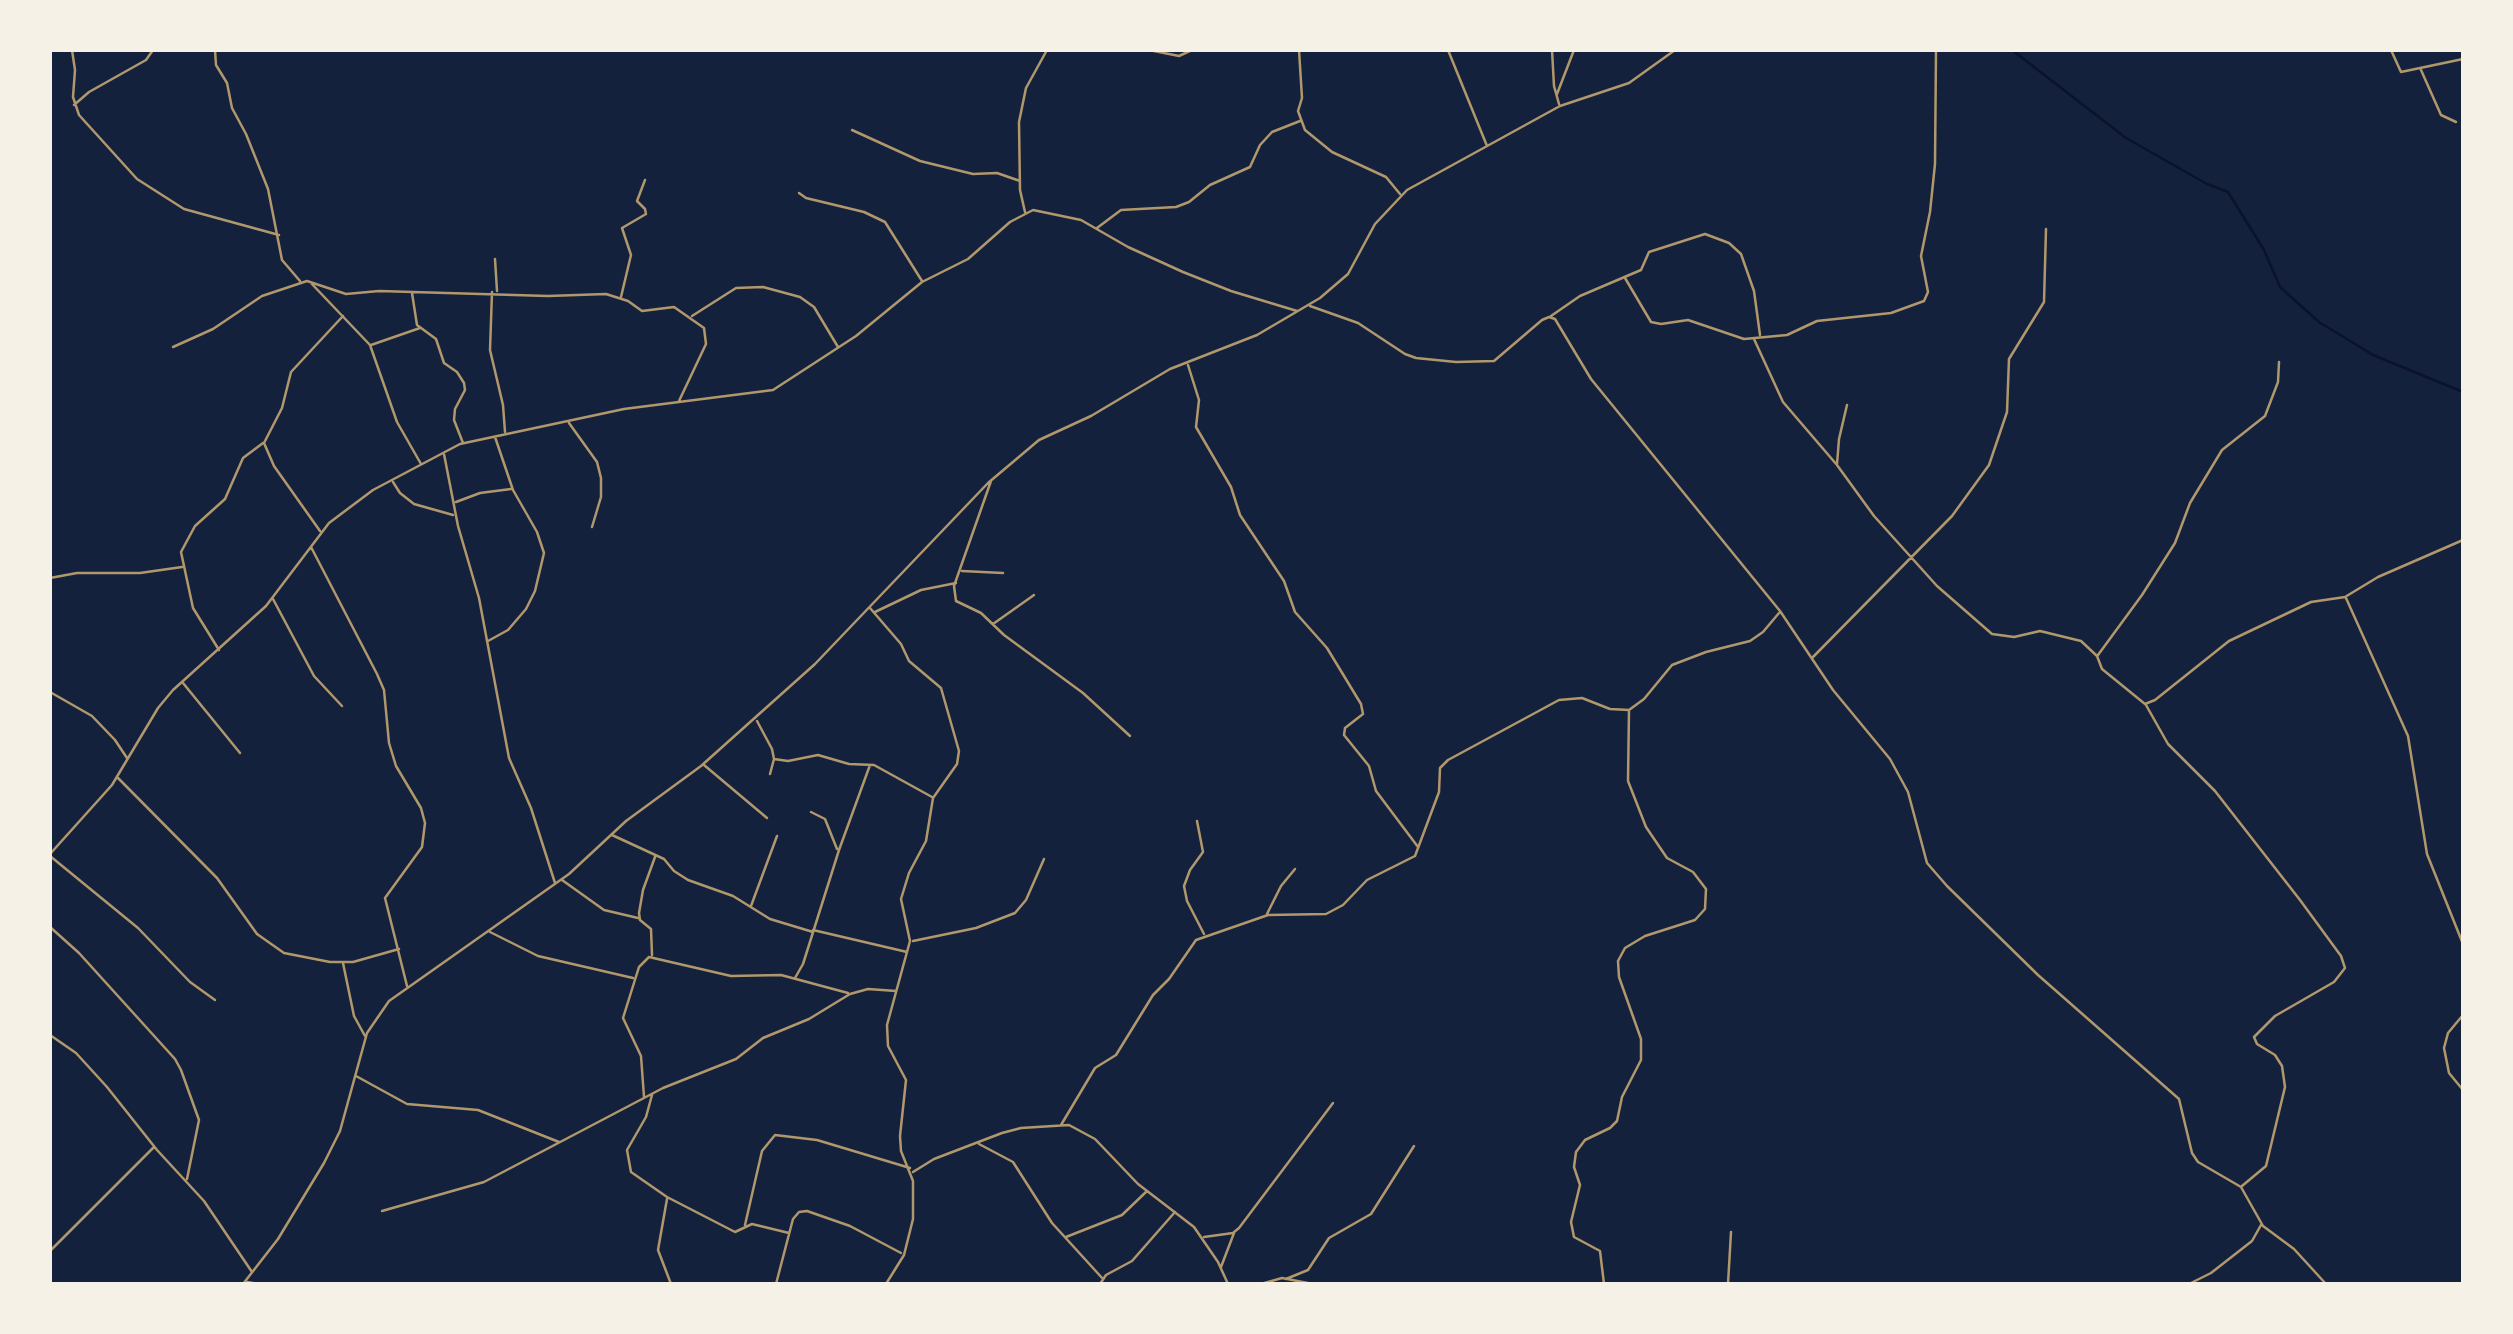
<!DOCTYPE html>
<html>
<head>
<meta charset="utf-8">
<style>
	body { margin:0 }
	#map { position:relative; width:2513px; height:1334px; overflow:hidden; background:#14213d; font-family:"Noto Serif",serif }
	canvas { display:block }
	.frame { position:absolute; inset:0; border:52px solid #f6f1e7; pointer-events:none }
</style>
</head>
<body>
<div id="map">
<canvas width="2513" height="1334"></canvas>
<div class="frame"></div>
</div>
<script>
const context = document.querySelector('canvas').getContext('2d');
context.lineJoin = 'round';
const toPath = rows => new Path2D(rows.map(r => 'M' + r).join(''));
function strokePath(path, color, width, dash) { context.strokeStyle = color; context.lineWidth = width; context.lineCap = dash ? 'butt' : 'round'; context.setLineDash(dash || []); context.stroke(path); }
strokePath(toPath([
	[2012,50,2126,138,2207,184,2228,192,2264,250,2280,287,2319,322,2373,355,2463,392]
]), '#0b132b', 2.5);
strokePath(toPath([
	[72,50,75,70,73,97,79,115,137,179,184,209,279,235],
	[215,50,216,65,227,83,232,108,246,134,268,189,282,260,300,281],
	[1149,50,1179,56,1192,50],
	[1299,50,1302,98,1298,111,1305,130,1332,152,1386,177,1400,194],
	[1448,50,1487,146],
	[1552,50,1554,86,1559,104],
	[2391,50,2401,72,2463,59],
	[2421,70,2441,115,2456,122],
	[1557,94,1574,50],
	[74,105,89,92,146,60,153,50],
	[852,130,920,161,973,174,997,173,1020,181],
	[799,193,806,198,864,212,885,222,922,281],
	[1025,212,1020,190,1019,122,1026,88,1047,50],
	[1097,228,1121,210,1176,207,1189,202,1210,185,1250,167,1260,145,1272,132,1300,121],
	[495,259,497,291],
	[1625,278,1651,322,1661,324,1688,320,1744,339,1787,335,1817,321,1891,313,1924,301,1928,292,1921,256,1930,212,1935,164,1936,50],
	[310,282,370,345,397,422,421,464],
	[492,292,490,350,503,405,505,432],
	[412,293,417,325,436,339,444,363,457,372,464,383,465,390,455,409,454,420,463,443],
	[621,297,631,255,622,228,646,214,645,209,637,201,645,180],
	[1310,306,1358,323,1405,354,1416,358,1456,362,1494,361,1542,320,1549,317,1555,319,1591,379,1780,611,1833,690,1890,759,1908,792,1927,863,1947,886,2038,975,2179,1099,2192,1153,2198,1162,2241,1187,2263,1226,2294,1249,2326,1284],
	[692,316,736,288,763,287,800,297,814,307,838,347],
	[1551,316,1580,296,1641,270,1649,252,1705,234,1729,243,1741,254,1754,291,1760,335],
	[1754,339,1783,402,1837,465,1874,516,1937,586,1992,634,2014,637,2040,631,2081,641,2097,656,2102,669,2145,704,2155,700,2229,641,2311,602,2345,597,2378,577,2463,540],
	[371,345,420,328],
	[173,347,213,329,262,296,307,281,346,294,379,291,548,296,606,294,628,301,642,311,674,307,704,328,706,344,679,401],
	[1188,365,1199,400,1196,427,1231,487,1240,515,1284,581,1295,612,1327,648,1361,704,1363,714,1345,728,1344,735,1369,766,1376,791,1418,847],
	[569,423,597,462,601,478,601,497,592,527],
	[444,454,458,526,479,598,509,758,531,808,555,883],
	[1837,464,1839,439,1847,405],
	[991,481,954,586,956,601,981,613,1004,635,1083,693,1130,736],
	[393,482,400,493,414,504,453,515],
	[456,502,480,493,511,489],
	[320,531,274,466,264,443,282,408,291,372,343,316],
	[311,547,377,674,384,690,389,743,396,766,421,808,425,823,422,847,385,898,407,986],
	[962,571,1003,573],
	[50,578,77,573,140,573,182,567],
	[2346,598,2408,736,2427,854,2463,944],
	[273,599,314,676,342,706],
	[870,608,901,644,909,661,941,688,959,751,957,764,933,798,926,841,909,873,901,899,910,941,887,1025,888,1046,906,1080,900,1136,901,1151,913,1181,913,1219,904,1255,886,1284],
	[875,612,921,590,956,583],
	[993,624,1034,595],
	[488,641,508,630,526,609,535,591,544,553,537,532,513,490,495,437],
	[219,650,193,608,181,552,195,526,225,499,243,458,263,443],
	[2098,655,2142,595,2175,543,2190,503,2222,450,2265,416,2278,382,2279,362],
	[1813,657,1952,516,1989,465,2007,412,2009,359,2044,302,2046,229],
	[183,683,240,753],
	[50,692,92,716,115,740,127,758],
	[2146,705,2168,744,2215,791,2300,900,2341,956,2345,968,2334,982,2275,1016,2254,1037,2257,1044,2275,1055,2282,1066,2285,1087,2266,1166,2242,1186],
	[757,721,772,749,774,759,770,774],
	[774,759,788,761,818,755,849,764,874,765,932,797],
	[704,765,767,818],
	[118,778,217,878,257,934,284,953,330,962,353,962,399,949],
	[811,812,825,819,837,849],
	[1197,821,1203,852,1190,870,1184,886,1187,901,1204,934],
	[612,835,664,859,674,871,688,880,733,896,770,919,813,932],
	[50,854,112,785,158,708,173,690,266,606,329,523,373,490,460,444,624,409,773,390,856,336,922,282,968,259,1010,222,1033,210,1081,220,1128,247,1183,272,1231,291,1297,311],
	[50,856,138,928,190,982,215,1000],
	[562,880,604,910,638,918],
	[751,906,777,836],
	[1267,914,1281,886,1295,869],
	[50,927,79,953,175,1059,181,1070,199,1120,187,1179],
	[813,930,907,952],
	[490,932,538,956,633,978],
	[913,941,976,928,1015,913,1026,900,1044,859],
	[652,955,651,929,640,920,639,913,643,890,655,857],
	[343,963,354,1016,365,1036],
	[795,978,803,964,839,850,870,765],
	[2463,1015,2448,1033,2444,1048,2449,1073,2463,1090],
	[50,1035,76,1053,107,1087,157,1150,204,1201,252,1272],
	[356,1076,407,1104,478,1110,559,1142],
	[652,1095,646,1117,627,1150,631,1172,667,1197,735,1232,752,1224,789,1233],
	[644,1097,641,1056,623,1018,639,967,649,957,731,976,781,975,848,993],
	[1061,1125,1095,1068,1116,1055,1153,995,1169,979,1196,940,1268,915,1326,914,1343,905,1367,880,1415,856,1439,792,1440,768,1448,760,1559,700,1582,698,1610,709,1629,710,1644,699,1672,665,1706,652,1750,641,1763,632,1779,613],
	[979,1144,1013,1162,1052,1223,1103,1279],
	[913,1172,934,1159,1002,1133,1021,1128,1069,1125,1095,1139,1138,1184,1194,1227,1218,1262,1228,1284],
	[667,1199,658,1250,671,1284],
	[382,1211,484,1182,663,1088,736,1059,763,1038,809,1019,850,994,868,989,896,991],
	[745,1225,762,1151,775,1135,817,1140,910,1168],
	[1066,1237,1122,1215,1147,1191],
	[1204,1237,1233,1233,1239,1228,1333,1103],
	[50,1251,154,1147],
	[1221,1267,1234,1233],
	[1286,1279,1308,1270,1329,1238,1371,1214,1414,1146],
	[247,1282,259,1284],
	[243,1284,278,1239,324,1163,340,1131,367,1033,389,1001,569,874,626,821,701,766,815,664,988,483,1039,440,1091,416,1170,369,1257,335,1320,298,1348,274,1375,224,1407,190,1560,106,1629,83,1675,50],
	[776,1284,793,1219,799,1212,807,1211,850,1226,901,1253],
	[1100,1284,1106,1275,1132,1261,1175,1212],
	[1261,1284,1282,1278,1313,1284],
	[1604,1284,1600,1251,1574,1237,1571,1222,1580,1185,1574,1167,1576,1152,1585,1140,1610,1128,1617,1121,1622,1097,1641,1060,1641,1039,1619,977,1618,961,1625,948,1645,936,1695,920,1705,909,1706,889,1693,872,1667,858,1646,827,1628,781,1629,710],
	[1728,1284,1731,1232],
	[2189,1284,2211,1273,2252,1241,2261,1225]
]), '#b1986c', 2.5);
</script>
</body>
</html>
